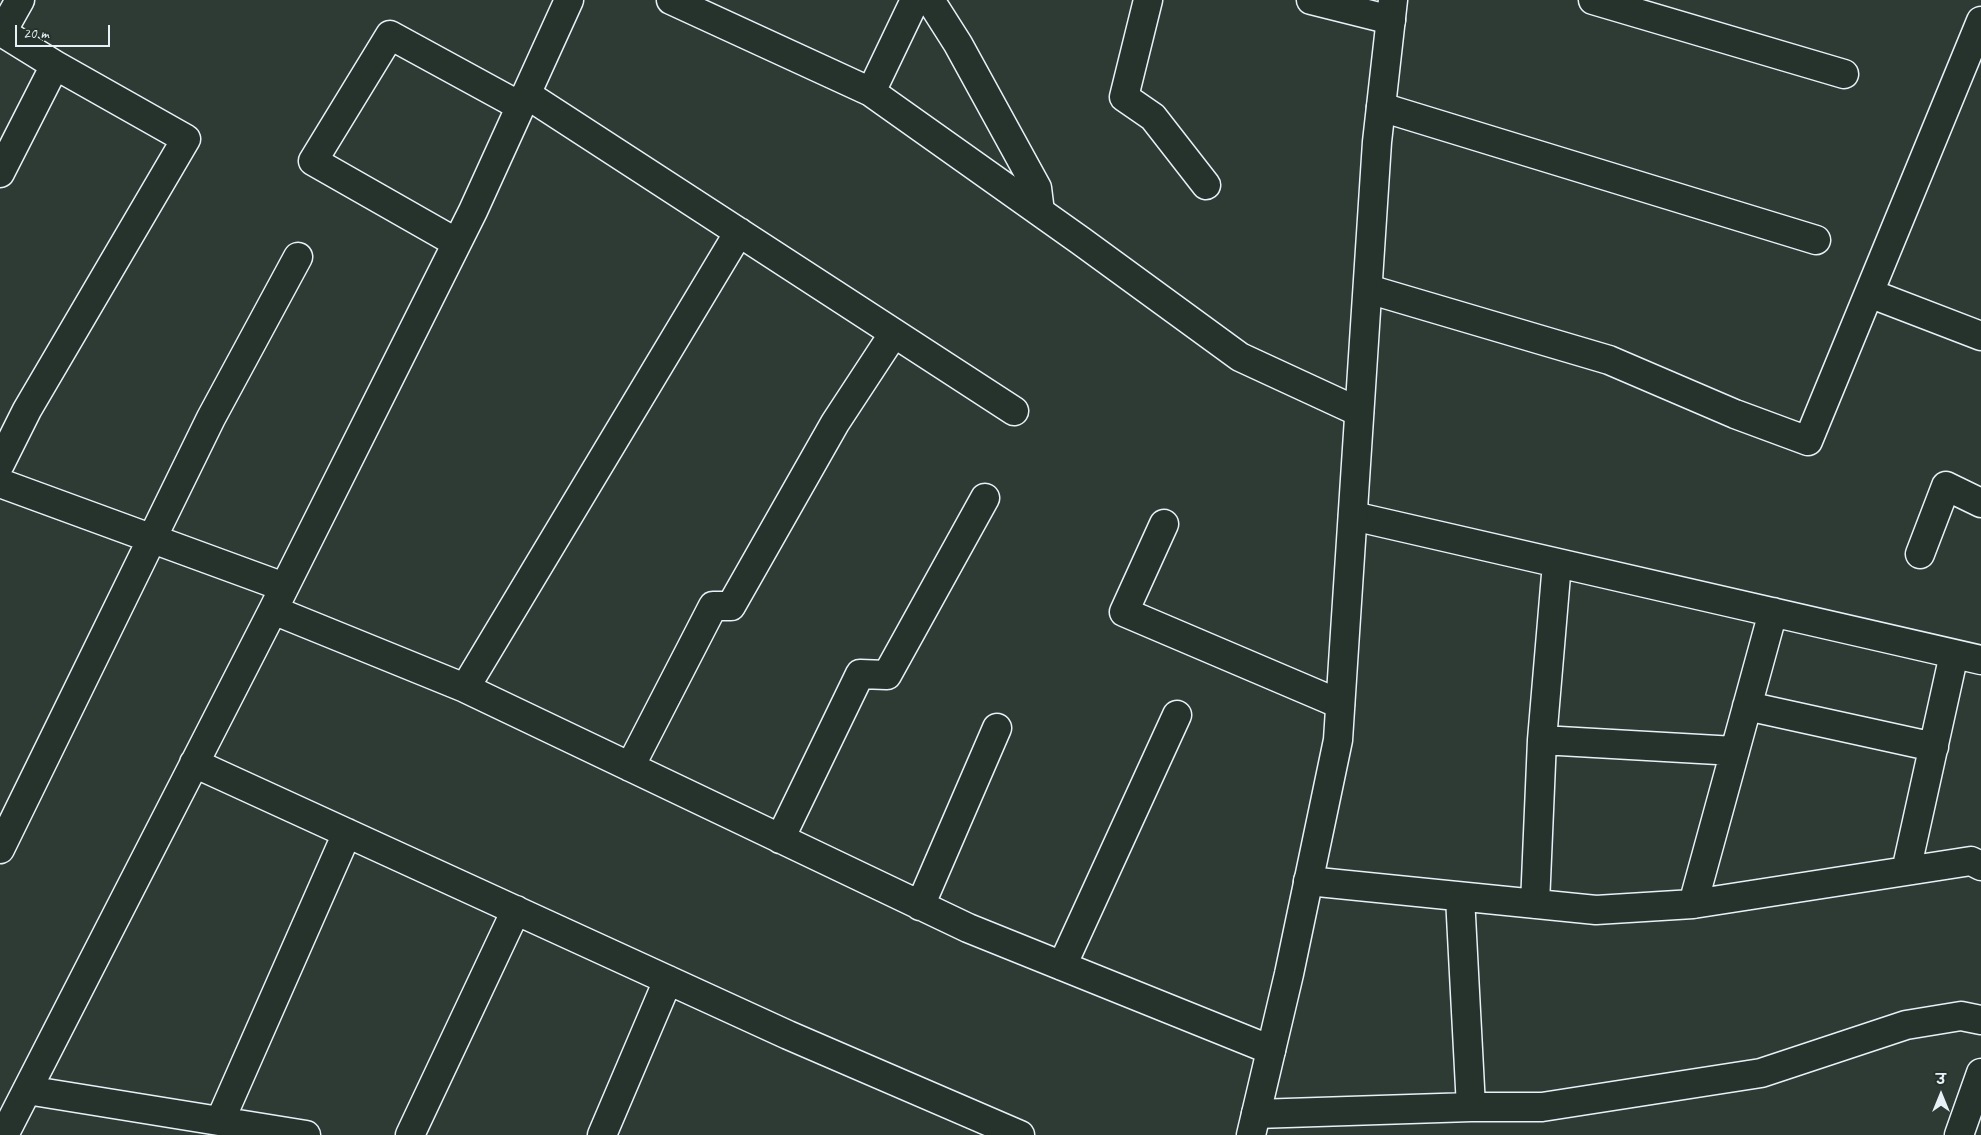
<!DOCTYPE html>
<html>
<head>
<meta charset="utf-8">
<style>
	body { margin:0 }
	#map { position:relative; width:1981px; height:1135px; overflow:hidden; background:#2e3b35; font-family:Caveat,"Playpen Sans Deva",sans-serif }
	canvas { display:block }
	.north { position:absolute; left:1916px; top:1070px; width:50px; height:50px; -webkit-text-stroke:4px #26332d; paint-order:stroke; rotate:0deg; font-size:14px; font-weight:700; line-height:20px; text-align:center; color:#e8f1f8 }
	.north::after { content:''; display:block; margin:auto; width:18px; height:22px; background:#e8f1f8; clip-path:polygon(50% 0,100% 100%,50% 72%,0 100%) }
	.scale { position:absolute; left:15px; top:25px; width:95px; height:22px; box-sizing:border-box; border:2px solid #e8f1f8; border-top:0; padding-left:6px; font-size:15px; line-height:18px; white-space:nowrap; color:#e8f1f8; -webkit-text-stroke:4px #26332d; paint-order:stroke }
</style>
</head>
<body>
<div id="map">
<canvas width="1981" height="1135"></canvas>
<div class="north">उ</div>
<div class="scale">20 m</div>
</div>
<script>
const context = document.querySelector('canvas').getContext('2d');
context.lineJoin = 'round';
const toPath = rows => new Path2D(rows.map(r => 'M' + r).join(''));
function strokePath(path, color, width, dash) { context.strokeStyle = color; context.lineWidth = width; context.lineCap = dash ? 'butt' : 'round'; context.setLineDash(dash || []); context.stroke(path); }
const minor = toPath([
	[671,0,871,92,1081,241,1240,357,1359,412],
	[930,0,958,44,1037,188,1040,212],
	[1148,0,1124,97,1153,117,1206,185],
	[1311,0,1391,20],
	[1593,0,1844,74],
	[0,31,55,65,0,173],
	[2,32,20,0],
	[871,92,915,0],
	[526,94,1014,411],
	[1381,107,1816,240],
	[457,243,313,161,390,35,520,106],
	[1368,289,1609,360,1735,414,1808,441,1981,21],
	[1869,293,1981,336],
	[0,464,27,410,186,139,55,65],
	[0,483,284,587],
	[1353,516,1981,660],
	[1164,524,1124,612,1340,704],
	[1920,554,1946,486,1981,503],
	[273,610,465,688,968,928,1271,1050],
	[465,688,739,232],
	[1747,706,1934,747],
	[1542,740,1735,751],
	[194,763,788,1035,1020,1135],
	[630,767,713,606,731,606,835,423,894,333],
	[780,839,860,674,887,675,985,498],
	[0,849,211,418,298,257],
	[1906,871,1954,654],
	[1308,881,1596,910,1693,904,1971,861,1981,866],
	[1460,897,1471,1107],
	[1535,904,1542,740,1557,563],
	[1693,904,1773,612],
	[920,906,997,728],
	[1062,966,1177,715],
	[27,1090,306,1135],
	[1256,1114,1471,1107,1542,1107,1761,1073,1906,1025,1961,1016,1981,1020],
	[220,1121,347,833],
	[4,1135,273,610,473,211,569,0],
	[410,1135,516,910],
	[602,1135,668,980]
]);
const tertiary = toPath([
	[1251,1135,1289,974,1338,740,1377,142,1393,0],
	[1959,1135,1981,1073]
]);
strokePath(minor, '#e8f1f8', 31);
strokePath(tertiary, '#e8f1f8', 31);
strokePath(minor, '#26332d', 28);
strokePath(tertiary, '#26332d', 28);
</script>
</body>
</html>
